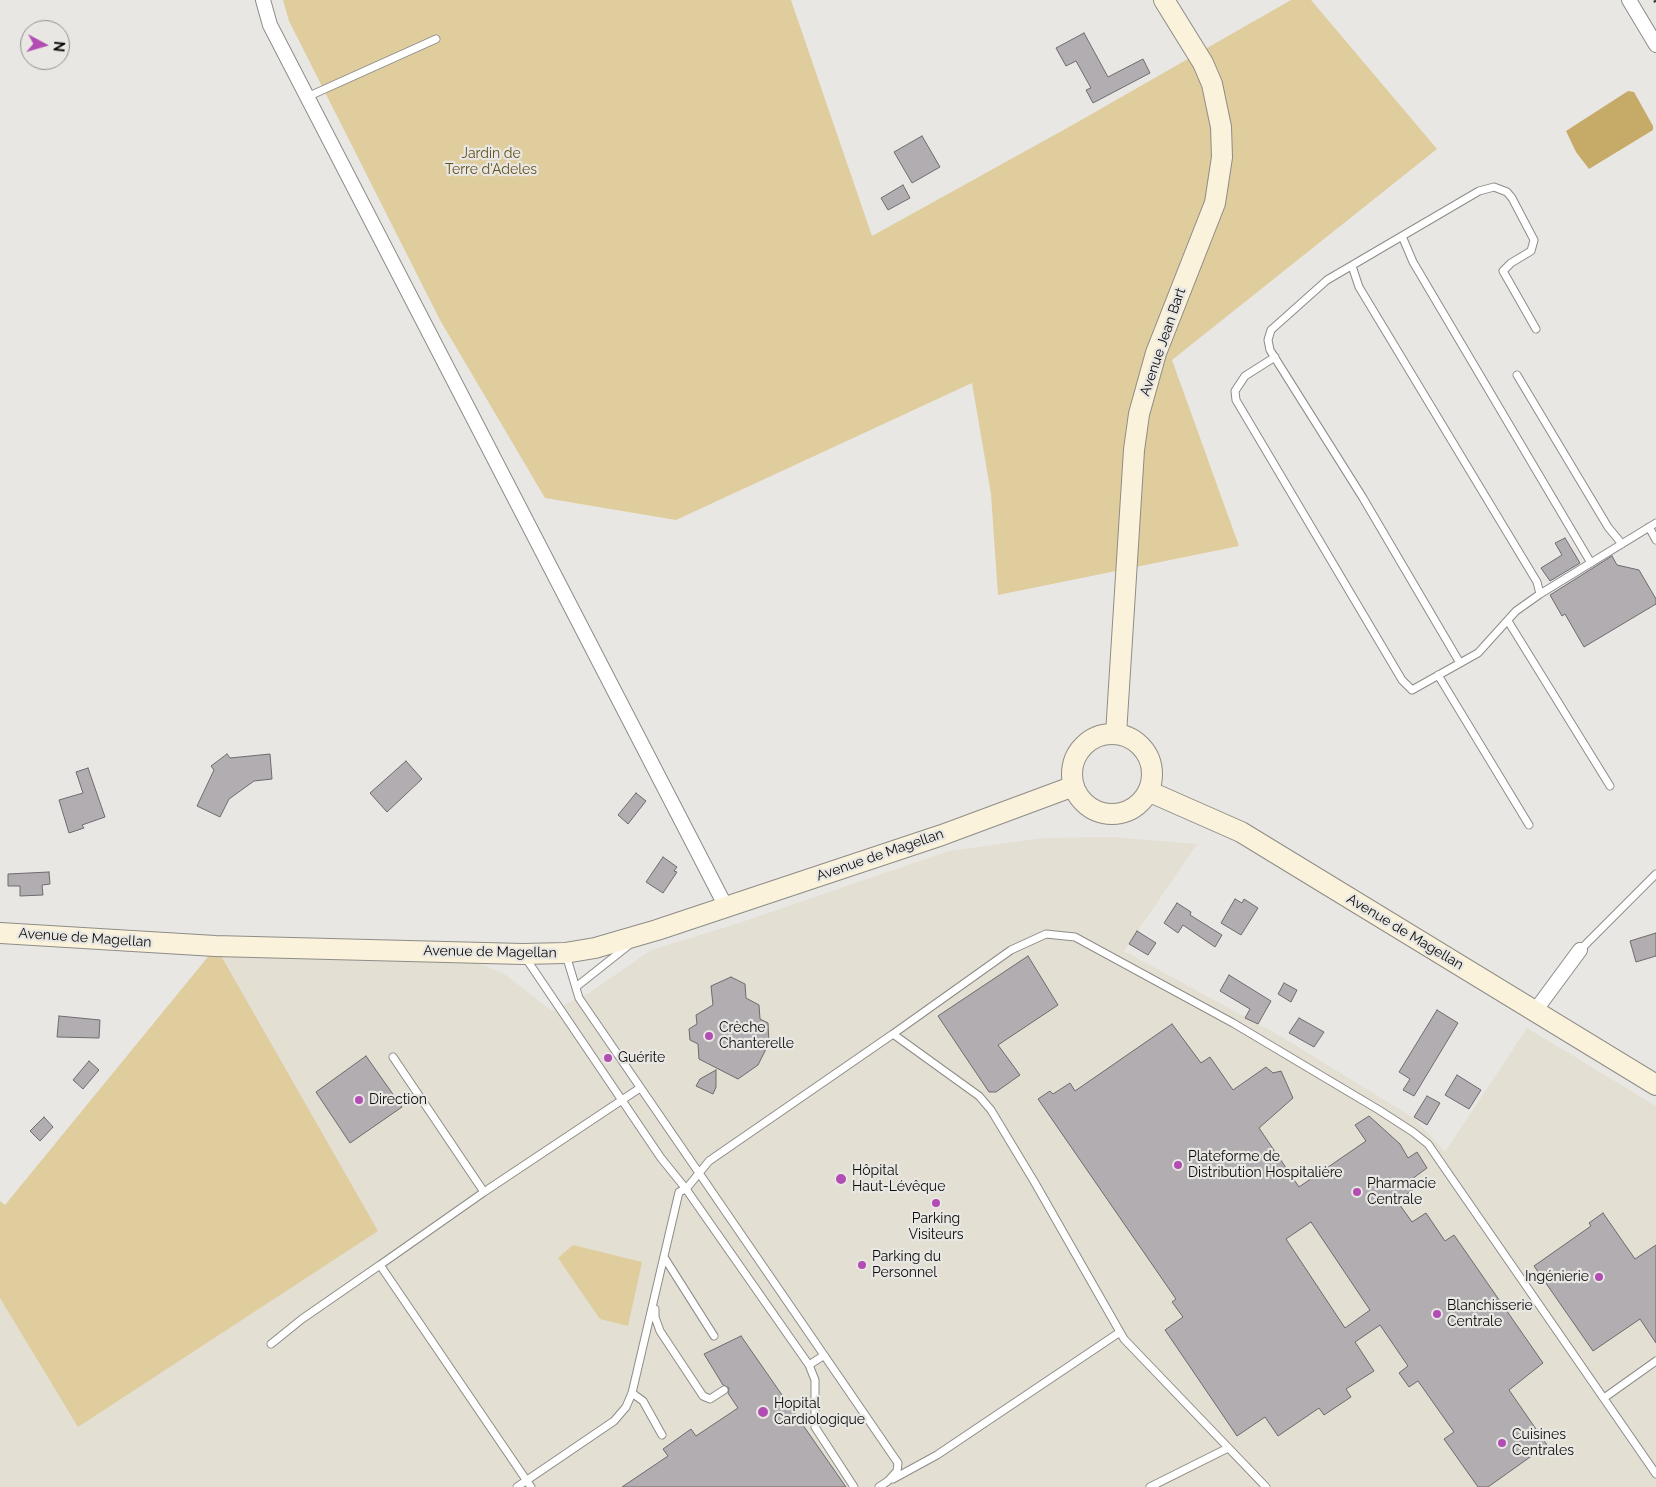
<!DOCTYPE html>
<html>
<head>
<meta charset="utf-8">
<style>
	body { margin:0 }
	#map { position:relative; width:1656px; height:1487px; overflow:hidden; background:#e9e7e3; font-family:Raleway,sans-serif }
	canvas { display:block }
	.north { position:absolute; left:20px; top:20px; width:50px; height:50px; box-sizing:border-box; background:#e9e7e3; border:1px solid #918f8c; border-radius:50%; rotate:96deg; font-size:14px; font-weight:700; line-height:20px; text-align:center; color:#0c0b0a }
	.north::after { content:''; display:block; margin:auto; width:18px; height:22px; background:#b24eb3; clip-path:polygon(50% 0,100% 100%,50% 72%,0 100%) }
</style>
</head>
<body>
<div id="map">
<canvas width="1656" height="1487"></canvas>
<div class="north">N</div>
</div>
<script>
const context = document.querySelector('canvas').getContext('2d');
context.lineJoin = 'round';
function paint(path, color) { context.fillStyle = color; context.fill(path, 'evenodd'); }
const toPath = rows => new Path2D(rows.map(r => 'M' + r).join(''));
function strokePath(path, color, width, dash) { context.strokeStyle = color; context.lineWidth = width; context.lineCap = dash ? 'butt' : 'round'; context.setLineDash(dash || []); context.stroke(path); }
function write(font, color, halo, rows, align = 'center') {
  context.font = font + ' Raleway,sans-serif'; context.lineWidth = 4.5; context.setLineDash([]); context.textBaseline = 'middle'; context.strokeStyle = halo; context.fillStyle = color; for (const [text, x, y, turn = 0] of rows) {
    context.save(); context.translate(x, y); context.rotate((+turn || 0) * Math.PI / 180); context.textAlign = isNaN(turn) ? turn : align; if (halo) context.strokeText(text, 0, 0); context.fillText(text, 0, 0); context.restore();
  }
}
paint(toPath([
	[1113,837,1197,844,1124,951,1282,1037,1415,1119,1445,1152,1527,1028,1656,1106,1656,1487,0,1487,0,1255,216,947,474,961,506,975,552,1011,589,993,651,950,733,925,949,851,1043,838]
]), '#e3dfd3');
paint(toPath([
	[283,0,791,0,872,236,1076,123,1291,0,1311,0,1437,149,1172,360,1239,546,998,595,991,494,972,383,676,520,545,498,440,320,289,21],
	[216,947,378,1231,78,1427,0,1298,0,1201,5,1205],
	[573,1245,642,1262,628,1326,600,1319,558,1258]
]), '#dfcd9e');
paint(toPath([
	[1628,91,1634,92,1653,126,1653,130,1589,169,1576,152,1566,131]
]), '#c5ab67');
const building = toPath([
	[1084,33,1108,77,1143,59,1150,73,1093,103,1086,90,1091,88,1076,61,1066,66,1056,48,1084,33],
	[922,136,940,167,912,183,894,152,922,136],
	[903,185,910,198,888,210,881,198,903,185],
	[1565,538,1580,563,1550,581,1541,568,1562,555,1555,543,1565,538],
	[1612,556,1617,565,1639,570,1656,599,1656,604,1584,647,1565,614,1562,616,1550,595,1612,556],
	[227,754,230,758,270,754,272,779,254,781,229,799,220,817,197,806,214,770,211,766,227,754],
	[406,761,422,779,387,812,370,793,406,761],
	[88,768,105,817,82,825,84,828,69,833,59,800,83,793,76,772,88,768],
	[636,793,646,801,628,824,618,815,636,793],
	[663,857,677,867,674,871,677,872,663,893,646,882,663,857],
	[49,872,50,884,42,885,43,895,20,896,20,886,8,886,8,874,49,872],
	[1235,899,1242,903,1244,899,1258,908,1241,935,1221,923,1235,899],
	[1177,903,1191,912,1190,915,1222,935,1215,947,1183,925,1178,933,1164,923,1177,903],
	[1137,931,1156,943,1148,955,1129,944,1137,931],
	[1656,933,1656,956,1636,962,1630,941,1656,933],
	[1028,956,1058,1005,998,1045,1020,1075,996,1092,989,1092,938,1016,1028,956],
	[1229,975,1271,1001,1258,1024,1245,1018,1250,1009,1220,991,1229,975],
	[731,977,745,984,746,998,759,1005,760,1019,768,1023,769,1043,758,1065,738,1079,699,1059,698,1044,690,1040,689,1029,697,1024,696,1015,713,1005,711,986,731,977],
	[1284,983,1297,990,1291,1002,1278,994,1284,983],
	[1437,1010,1458,1023,1414,1096,1403,1090,1410,1079,1399,1072,1437,1010],
	[59,1016,100,1020,99,1038,57,1037,59,1016],
	[1299,1018,1324,1032,1314,1047,1289,1033,1299,1018],
	[1172,1024,1201,1063,1210,1057,1233,1090,1266,1067,1273,1073,1281,1071,1293,1098,1259,1128,1299,1187,1366,1141,1355,1125,1369,1116,1400,1144,1408,1158,1417,1152,1427,1168,1412,1179,1417,1187,1397,1201,1412,1222,1426,1213,1445,1241,1454,1235,1543,1363,1509,1390,1547,1445,1488,1487,1478,1487,1444,1439,1454,1432,1418,1381,1409,1387,1399,1373,1408,1366,1380,1325,1355,1342,1374,1371,1346,1389,1351,1397,1324,1415,1319,1408,1278,1436,1265,1417,1237,1436,1165,1330,1183,1317,1172,1302,1176,1299,1038,1099,1050,1091,1053,1094,1070,1083,1075,1091,1172,1024],
	[1311,1222,1370,1310,1345,1328,1286,1239,1311,1222],
	[366,1056,402,1107,350,1143,316,1092,366,1056],
	[89,1061,99,1070,83,1089,73,1080,89,1061],
	[716,1070,716,1087,713,1094,696,1086,700,1079,716,1070],
	[1457,1075,1481,1090,1469,1109,1445,1095,1457,1075],
	[1427,1096,1440,1103,1427,1125,1414,1117,1427,1096],
	[44,1117,53,1127,40,1141,30,1131,44,1117],
	[1603,1213,1635,1259,1656,1245,1656,1343,1640,1319,1593,1351,1534,1266,1591,1226,1589,1223,1603,1213],
	[741,1336,846,1487,622,1487,668,1456,663,1449,691,1429,696,1436,738,1408,728,1393,729,1388,723,1385,704,1354,741,1336]
]);
paint(building, '#b1adb1');
strokePath(building, '#6e6b6e', 1);
const lane = toPath([
	[307,97,436,39],
	[1402,236,1413,262,1591,563],
	[1352,266,1359,287,1537,582,1540,594],
	[1275,357,1245,376,1235,391,1236,400,1402,680,1412,690,1478,653,1516,611,1540,594,1656,523],
	[1517,375,1608,527,1622,544],
	[1649,527,1656,540],
	[1508,621,1610,786],
	[1460,663,1363,498,1270,350,1268,340,1271,330,1327,280,1479,191,1494,187,1507,192,1512,198,1534,240,1531,251,1511,263,1503,271,1536,329],
	[1438,675,1529,825],
	[1580,950,1656,874],
	[566,955,579,998,898,1463,897,1471,888,1481,879,1487],
	[525,957,661,1158,686,1189,809,1365,815,1380,815,1427,854,1487],
	[576,987,629,945],
	[893,1034,1011,950,1046,934,1075,937,1233,1023,1379,1110,1413,1132,1428,1144,1656,1474],
	[393,1057,484,1192],
	[664,1257,714,1336],
	[655,1309,655,1317,660,1331,703,1396,710,1399,724,1390],
	[271,1344,302,1319,380,1265],
	[809,1365,823,1356],
	[632,1393,643,1401,662,1435],
	[1604,1398,1656,1361],
	[893,1479,937,1455,1120,1332],
	[517,1487,614,1421,626,1407,632,1393,679,1192,686,1189,709,1161,893,1034,979,1096,991,1110,1035,1183,1124,1339,1266,1487],
	[531,1487,380,1265,484,1192,640,1088],
	[1150,1487,1228,1448]
]);
const street = toPath([
	[263,0,270,25,726,907],
	[1629,0,1656,45],
	[1535,1011,1580,950]
]);
const secondary = toPath([
	[1116,734,1134,450,1139,414,1156,353,1215,203,1222,157,1221,127,1212,84,1203,63,1164,0],
	'1072 774a40 40 0 1 1 80 0a40 40 0 1 1-80 0Z',
	[1148,791,1241,832,1656,1085],
	[0,933,215,946,523,954,565,953,595,948,657,930,942,835,1074,786]
]);
strokePath(lane, '#8e8c88', 9);
strokePath(street, '#8e8c88', 16);
strokePath(secondary, '#8e8c88', 22);
strokePath(lane, '#fff', 7);
strokePath(street, '#fff', 14);
strokePath(secondary, '#faf2da', 20);
strokePath(toPath([
	[1655,0,1656,2]
]), '#413f3e', 4, [2.5, 5]);
for (const [x, y, r, color] of [
	[709,1036,5,"#b24eb3"],
	[608,1058,5,"#b24eb3"],
	[359,1100,5,"#b24eb3"],
	[1178,1165,5,"#b24eb3"],
	[841,1179,6,"#b24eb3"],
	[1357,1192,5,"#b24eb3"],
	[936,1203,5,"#b24eb3"],
	[862,1265,5,"#b24eb3"],
	[1599,1277,5,"#b24eb3"],
	[1437,1314,5,"#b24eb3"],
	[763,1412,6,"#b24eb3"],
	[1502,1443,5,"#b24eb3"]
]) { const dot = new Path2D(); dot.arc(x, y, r, 0, 2 * Math.PI); context.fillStyle = color; context.fill(dot); strokePath(dot, '#e9e7e3', 2); }
write('14px', '#63511c', '#e9e7e3', [
	["Jardin de",491,154],
	["Terre d'Adeles",491,170]
]);
write('14px', '#0c0b0a', '#e9e7e3', [
	["Avenue Jean Bart",1163,342,-71],
	["Avenue de Magellan",880,855,-19],
	["Avenue de Magellan",1405,932,31],
	["Avenue de Magellan",85,938,4],
	["Avenue de Magellan",490,952,1]
]);
write('14px', '#0c0b0a', '#e9e7e3', [
	["Crèche",719,1028],
	["Chanterelle",719,1044],
	["Guérite",618,1058],
	["Direction",369,1100],
	["Plateforme de",1188,1157],
	["Distribution Hospitalière",1188,1173],
	["Hôpital",852,1171],
	["Haut-Lévêque",852,1187],
	["Pharmacie",1367,1184],
	["Centrale",1367,1200],
	["Parking",936,1219,"center"],
	["Visiteurs",936,1235,"center"],
	["Parking du",872,1257],
	["Personnel",872,1273],
	["Ingénierie",1589,1277,"right"],
	["Blanchisserie",1447,1306],
	["Centrale",1447,1322],
	["Hopital",774,1404],
	["Cardiologique",774,1420],
	["Cuisines",1512,1435],
	["Centrales",1512,1451]
], 'left');
</script>
</body>
</html>
